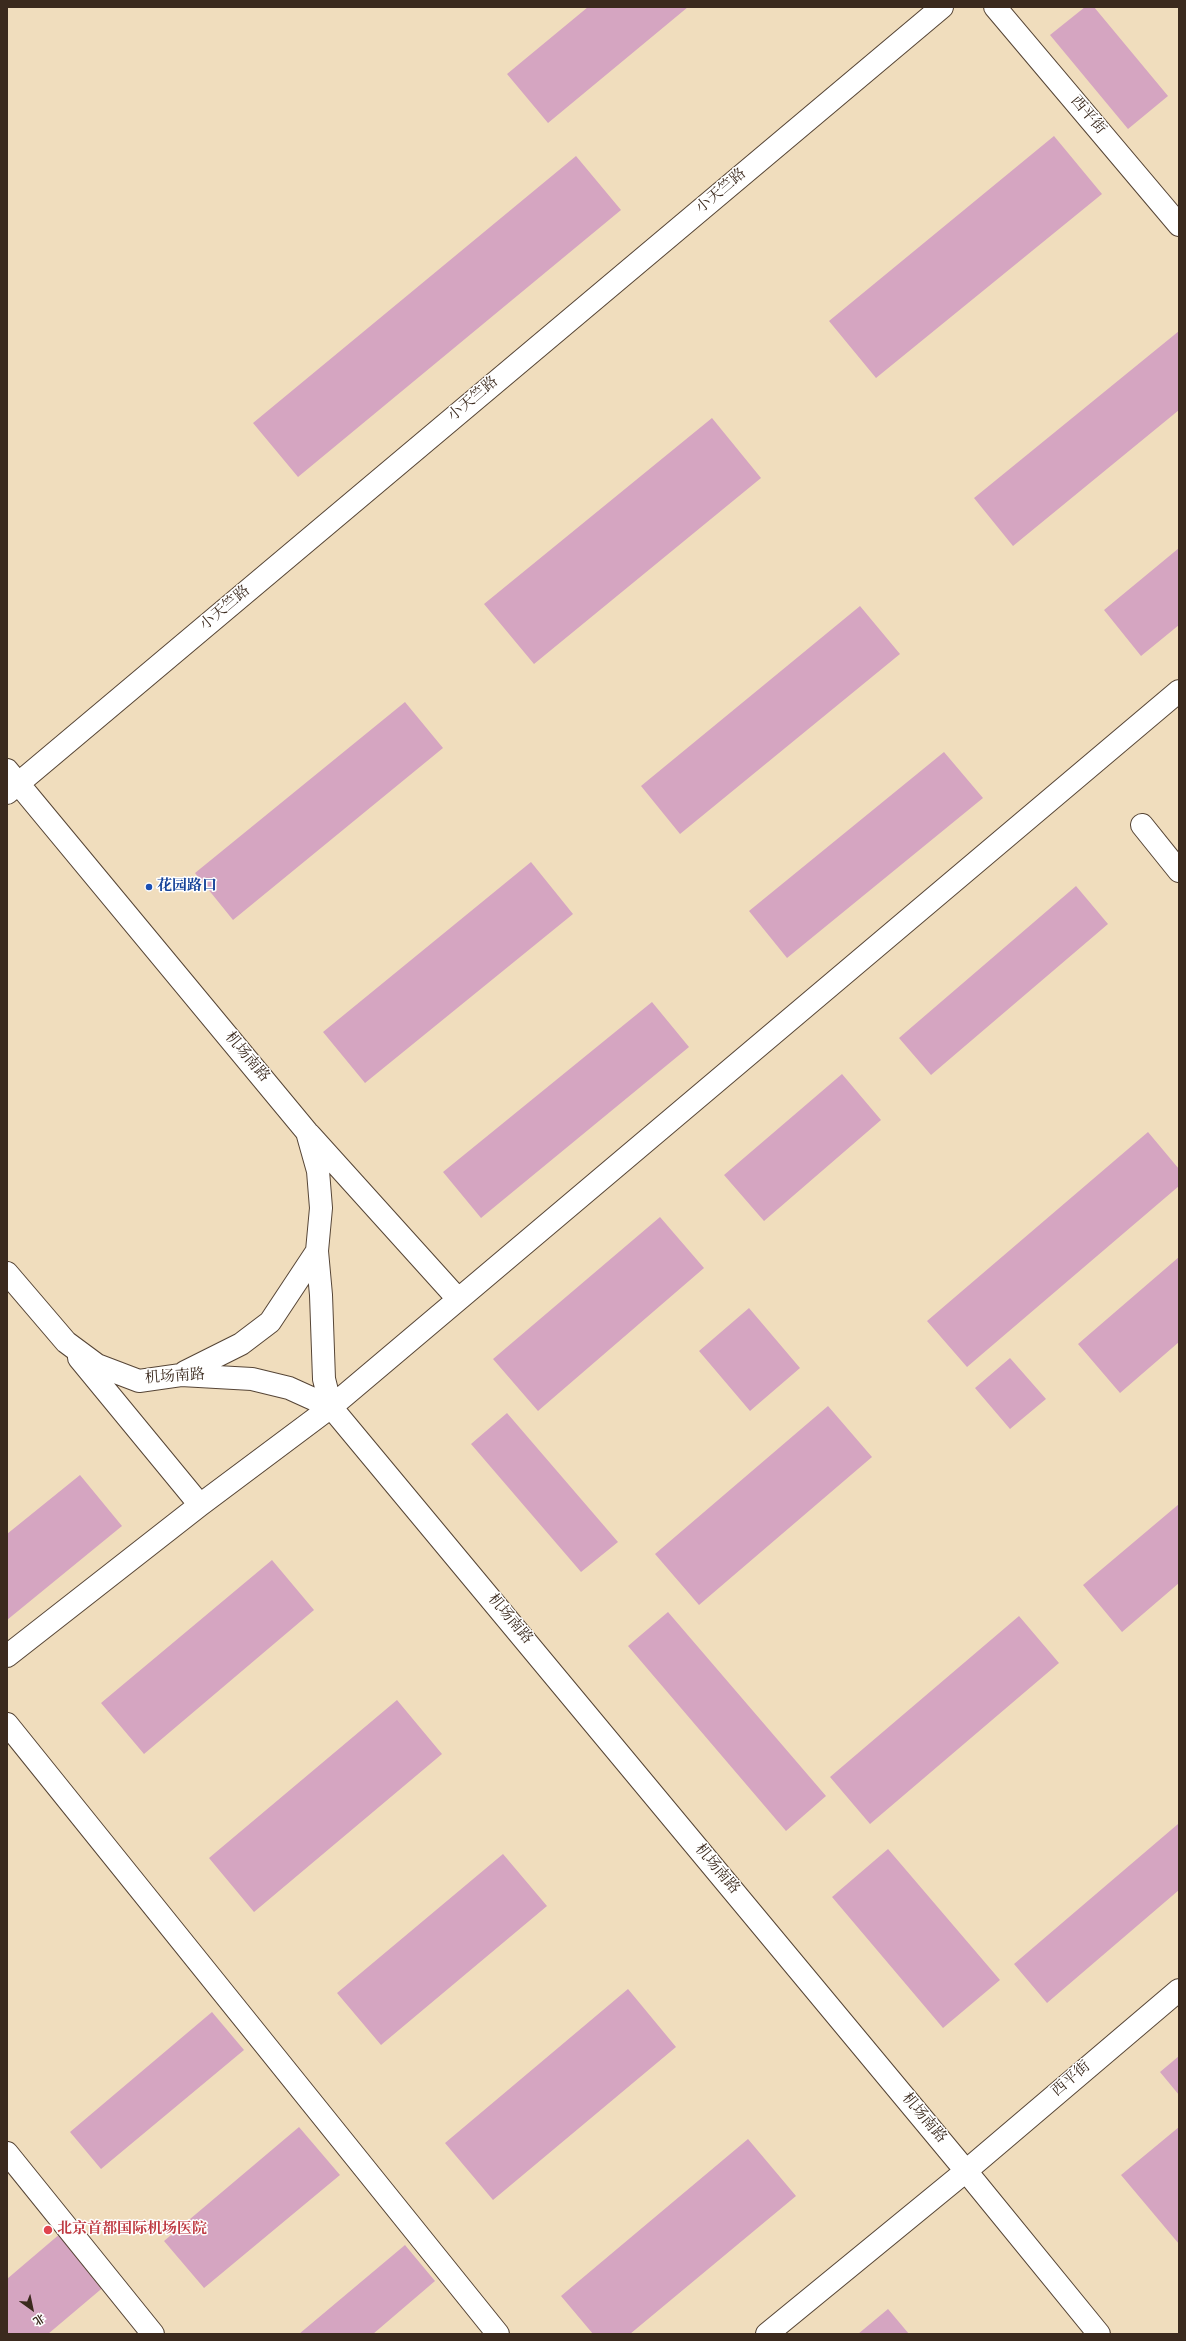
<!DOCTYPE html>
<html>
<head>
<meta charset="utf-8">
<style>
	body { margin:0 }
	#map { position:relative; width:1186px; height:2341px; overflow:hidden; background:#f0ddbd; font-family:"Sorts Mill Goudy","Noto Serif SC",serif }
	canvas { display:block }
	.frame { position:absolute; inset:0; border:8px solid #3b2a1e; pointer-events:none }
	.north { position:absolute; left:12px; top:2289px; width:40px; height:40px; -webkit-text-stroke:3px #fff; paint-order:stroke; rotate:147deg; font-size:11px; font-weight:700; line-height:16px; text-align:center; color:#3b2a1e }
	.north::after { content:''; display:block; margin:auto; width:14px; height:18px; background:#3b2a1e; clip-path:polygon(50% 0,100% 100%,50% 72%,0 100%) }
</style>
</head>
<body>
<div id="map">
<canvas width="1186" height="2341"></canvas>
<div class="frame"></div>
<div class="north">北</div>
</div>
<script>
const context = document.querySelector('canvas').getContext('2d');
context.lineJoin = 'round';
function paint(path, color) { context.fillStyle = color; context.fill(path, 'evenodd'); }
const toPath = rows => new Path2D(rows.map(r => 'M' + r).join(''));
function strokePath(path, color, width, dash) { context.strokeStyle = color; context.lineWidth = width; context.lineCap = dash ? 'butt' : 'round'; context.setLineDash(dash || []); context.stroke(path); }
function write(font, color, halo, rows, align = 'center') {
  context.font = font + ' "Sorts Mill Goudy","Noto Serif SC",serif'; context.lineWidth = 3; context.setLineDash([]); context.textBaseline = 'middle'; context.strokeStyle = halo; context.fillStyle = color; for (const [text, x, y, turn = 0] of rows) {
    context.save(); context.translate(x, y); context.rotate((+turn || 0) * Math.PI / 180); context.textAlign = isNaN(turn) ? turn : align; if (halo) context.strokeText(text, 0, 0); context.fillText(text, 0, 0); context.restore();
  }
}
paint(toPath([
	[588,7,688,7,548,123,507,74],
	[1085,7,1094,7,1168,96,1128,129,1050,35],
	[1054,136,1102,194,876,378,829,321],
	[576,156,621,210,298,477,253,423],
	[1179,331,1179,410,1013,546,974,498],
	[712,418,761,478,534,664,484,604],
	[1179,548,1179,625,1141,656,1104,610],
	[860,606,900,654,680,834,641,786],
	[405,702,443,748,233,920,195,873],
	[944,752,983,798,787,958,749,911],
	[531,862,573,914,365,1083,323,1032],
	[1076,886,1108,924,931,1075,899,1038],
	[652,1002,689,1047,481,1218,443,1172],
	[842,1074,881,1120,764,1221,724,1175],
	[1148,1132,1179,1169,1179,1186,967,1367,927,1321],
	[660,1217,704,1268,538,1411,493,1359],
	[1179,1257,1179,1342,1120,1393,1078,1344],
	[749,1308,800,1368,750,1411,699,1351],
	[1010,1358,1046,1399,1010,1429,975,1388],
	[828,1406,872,1457,699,1605,655,1554],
	[507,1413,618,1542,581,1572,471,1444],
	[80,1475,122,1526,7,1620,7,1534],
	[1179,1504,1179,1583,1122,1632,1083,1585],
	[272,1560,314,1610,144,1754,101,1703],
	[668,1612,826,1796,786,1831,628,1646],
	[1019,1616,1059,1663,870,1824,830,1777],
	[397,1700,442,1754,254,1912,209,1858],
	[1178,1824,1179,1890,1047,2003,1014,1964],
	[888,1849,1000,1980,943,2028,832,1897],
	[503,1854,547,1906,381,2045,337,1993],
	[628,1989,676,2047,493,2200,445,2143],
	[212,2012,244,2050,101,2169,70,2132],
	[1179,2056,1179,2095,1160,2072],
	[299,2127,340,2175,204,2288,164,2241],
	[1179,2127,1179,2244,1121,2175],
	[748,2139,796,2196,630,2334,593,2334,561,2296],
	[61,2233,106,2285,48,2334,7,2334,7,2279],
	[405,2245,435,2281,373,2334,299,2334],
	[888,2309,909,2334,858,2334]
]), '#d5a5c1');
const minor = toPath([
	[995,7,1179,225],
	[7,770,307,1132,318,1171,321,1208,317,1251,321,1295,324,1379,331,1407],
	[7,793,942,7],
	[1142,825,1179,871],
	[310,1135,458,1299],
	[7,1273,66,1342,97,1365,139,1381,181,1375,252,1379,289,1388,331,1407,966,2171,1099,2334],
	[79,1358,200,1505],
	[185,1372,241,1344,270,1322,317,1251],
	[7,1656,200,1505,331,1407,1179,691],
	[7,1724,498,2334],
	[7,2153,153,2334],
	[767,2334,966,2171,1179,1990]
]);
strokePath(minor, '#564536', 24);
strokePath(minor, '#fff', 22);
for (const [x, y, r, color] of [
	[149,887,4,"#1a4fb4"],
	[48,2230,5,"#e0444e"]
]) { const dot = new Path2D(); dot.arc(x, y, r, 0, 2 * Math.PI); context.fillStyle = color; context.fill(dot); strokePath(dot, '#fff', 1.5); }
write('15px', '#3b2a1e', '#fff', [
	["西平街",1087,116,50],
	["小天竺路",722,192,-40],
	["小天竺路",474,400,-40],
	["小天竺路",226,609,-40],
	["机场南路",246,1058,50],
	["机场南路",175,1378,-4],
	["机场南路",509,1620,50],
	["机场南路",716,1870,50],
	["西平街",1072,2080,-40],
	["机场南路",923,2119,50]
]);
write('bold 15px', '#164399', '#fff', [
	["花园路口",157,887]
], 'left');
write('bold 15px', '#be3a42', '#fff', [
	["北京首都国际机场医院",57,2230]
], 'left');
</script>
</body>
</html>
